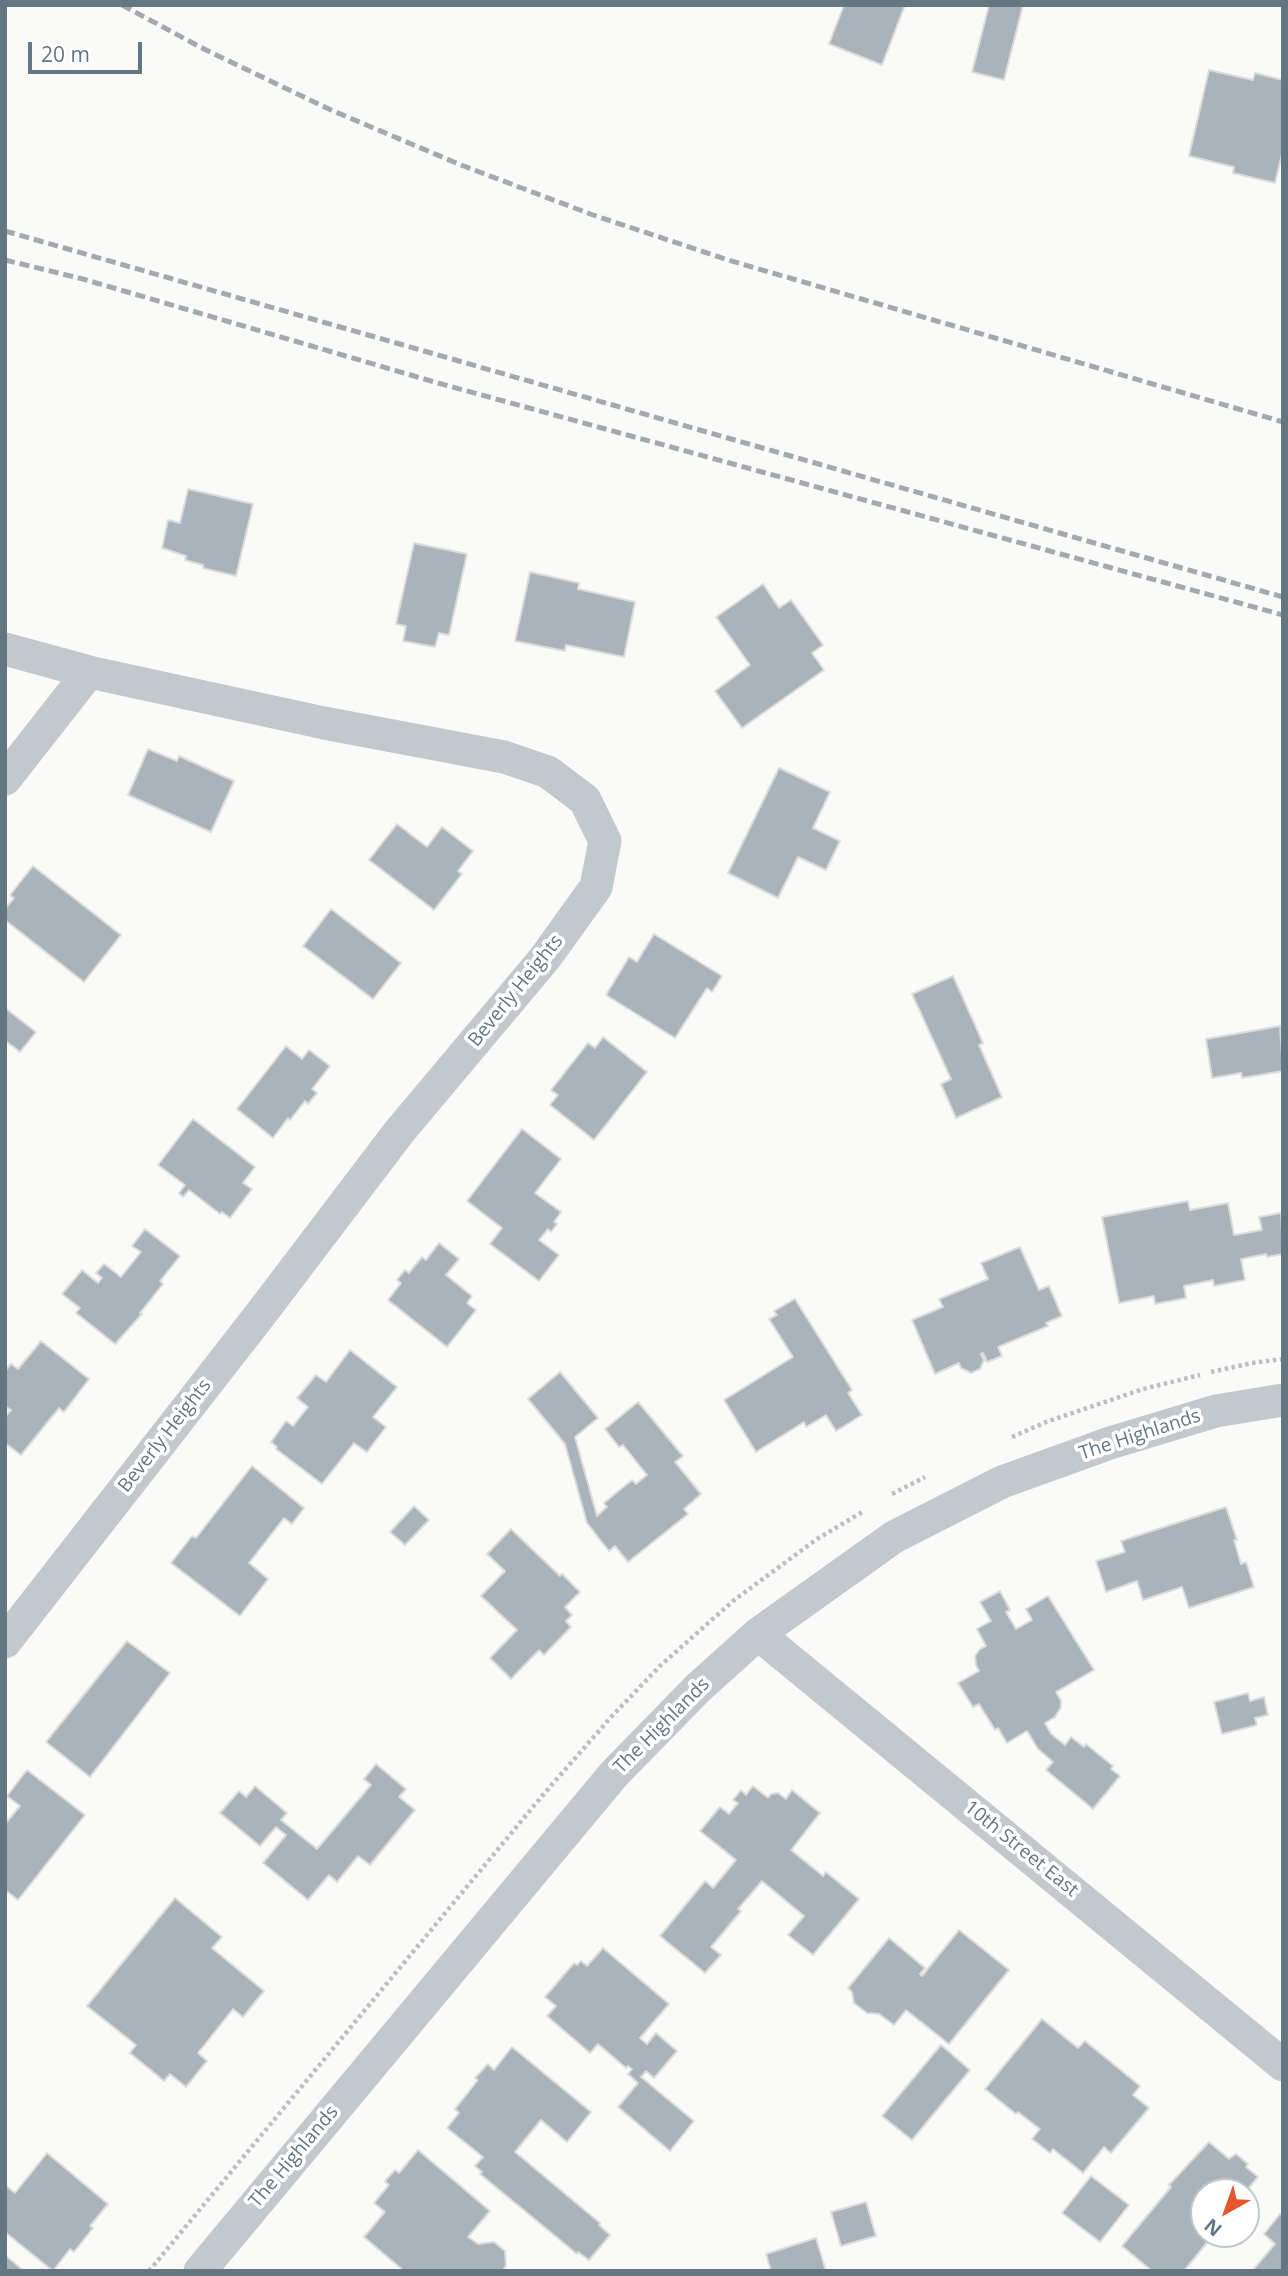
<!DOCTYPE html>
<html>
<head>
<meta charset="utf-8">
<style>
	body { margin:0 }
	#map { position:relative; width:1288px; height:2276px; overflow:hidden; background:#fafaf8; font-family:"Open Sans",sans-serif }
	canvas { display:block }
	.frame { position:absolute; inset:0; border:7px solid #657683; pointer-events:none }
	.north { position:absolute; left:1190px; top:2178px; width:70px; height:70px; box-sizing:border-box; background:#fff; border:2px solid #c1c8cd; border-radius:50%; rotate:220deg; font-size:19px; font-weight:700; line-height:28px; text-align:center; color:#657683 }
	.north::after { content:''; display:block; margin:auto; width:24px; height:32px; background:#e4572e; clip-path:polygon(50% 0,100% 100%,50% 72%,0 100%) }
	.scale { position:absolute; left:28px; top:42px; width:114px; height:32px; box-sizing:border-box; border:4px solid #657683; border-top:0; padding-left:9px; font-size:21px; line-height:24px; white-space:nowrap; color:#657683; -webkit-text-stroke:5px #fff; paint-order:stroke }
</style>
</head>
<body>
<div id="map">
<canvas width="1288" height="2276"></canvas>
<div class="frame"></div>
<div class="north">N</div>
<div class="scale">20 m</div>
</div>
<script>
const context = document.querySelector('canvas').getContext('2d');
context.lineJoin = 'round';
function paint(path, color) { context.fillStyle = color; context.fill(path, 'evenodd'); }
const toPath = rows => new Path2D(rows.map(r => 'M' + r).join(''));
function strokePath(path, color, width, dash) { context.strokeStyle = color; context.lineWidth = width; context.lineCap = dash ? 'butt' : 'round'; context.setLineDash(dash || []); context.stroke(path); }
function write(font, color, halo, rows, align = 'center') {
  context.font = font + ' "Open Sans",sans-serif'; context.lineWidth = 7; context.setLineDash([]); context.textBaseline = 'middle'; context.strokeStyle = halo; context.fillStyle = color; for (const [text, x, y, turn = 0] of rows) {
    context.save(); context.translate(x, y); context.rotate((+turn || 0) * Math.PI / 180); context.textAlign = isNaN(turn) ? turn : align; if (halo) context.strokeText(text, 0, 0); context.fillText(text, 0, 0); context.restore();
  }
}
const building = toPath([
	[844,5,905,5,882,65,829,44,844,5],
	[989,5,1023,5,1004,80,972,72,989,5],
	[1209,70,1253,80,1255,73,1283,80,1283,150,1275,183,1233,173,1234,167,1189,156,1209,70],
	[188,489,253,504,236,576,203,568,203,565,185,560,186,556,162,548,168,520,180,523,188,489],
	[414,543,467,554,449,635,439,633,435,647,403,641,406,626,396,624,414,543],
	[530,572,579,583,578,589,635,602,624,657,566,645,565,651,515,641,530,572],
	[763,584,779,608,791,600,823,645,812,653,824,670,742,728,715,691,750,665,716,617,763,584],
	[148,749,177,761,179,756,234,781,211,832,128,795,148,749],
	[779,768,830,792,813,828,840,841,826,870,798,857,778,898,728,873,779,768],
	[397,824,427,847,442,827,473,851,458,871,462,874,434,910,369,860,397,824],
	[33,866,121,935,84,982,5,920,5,909,14,898,10,895,33,866],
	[331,909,401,963,373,999,303,946,331,909],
	[654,934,722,976,712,992,707,988,675,1038,606,995,629,957,637,962,654,934],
	[953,976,983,1043,979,1045,1002,1097,956,1118,941,1084,951,1079,912,994,953,976],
	[5,1008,36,1032,20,1052,7,1042,5,1045,5,1008],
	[1280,1026,1283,1071,1242,1078,1241,1073,1212,1078,1206,1039,1280,1026],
	[603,1037,647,1072,594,1140,550,1105,558,1095,551,1090,588,1043,595,1048,603,1037],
	[286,1046,302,1059,309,1050,330,1066,312,1089,317,1093,308,1104,305,1101,290,1120,288,1118,273,1138,237,1109,286,1046],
	[193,1119,255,1167,243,1183,252,1189,230,1218,222,1212,220,1214,189,1190,183,1197,179,1193,185,1185,158,1165,193,1119],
	[522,1129,561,1159,535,1193,561,1212,554,1222,557,1224,551,1232,548,1229,539,1240,559,1255,539,1281,490,1244,502,1228,467,1201,522,1129],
	[1188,1201,1190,1210,1228,1203,1234,1235,1262,1230,1259,1217,1281,1213,1283,1254,1267,1257,1266,1254,1241,1259,1245,1280,1214,1286,1213,1280,1184,1286,1186,1298,1155,1304,1154,1296,1119,1303,1102,1217,1188,1201],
	[145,1229,180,1256,160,1281,163,1284,140,1313,142,1314,115,1344,76,1313,80,1308,62,1294,82,1270,98,1283,102,1278,96,1273,104,1264,121,1277,141,1252,132,1246,145,1229],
	[439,1243,459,1259,446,1275,472,1296,467,1303,476,1310,447,1347,388,1300,401,1283,397,1280,405,1270,409,1273,422,1257,426,1260,439,1243],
	[1020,1247,1039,1290,1049,1286,1062,1316,1046,1323,1048,1326,998,1347,1002,1356,987,1362,983,1353,981,1354,984,1360,980,1369,971,1373,961,1368,959,1363,935,1374,912,1320,943,1307,939,1299,988,1279,981,1263,1020,1247],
	[795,1299,852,1390,848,1393,862,1415,836,1431,826,1415,806,1427,804,1422,756,1452,724,1400,793,1357,769,1319,777,1315,774,1311,795,1299],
	[41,1341,89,1379,64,1412,59,1408,21,1455,5,1443,5,1417,11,1410,5,1406,5,1371,11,1364,18,1369,41,1341],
	[350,1350,397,1387,373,1417,386,1427,367,1452,354,1443,322,1484,276,1449,277,1447,271,1442,286,1421,293,1426,308,1407,297,1398,316,1375,326,1382,350,1350],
	[560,1372,598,1418,575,1437,597,1516,607,1507,604,1503,632,1480,636,1484,647,1475,623,1445,619,1447,605,1429,638,1402,683,1456,675,1462,701,1494,684,1509,688,1514,628,1562,615,1546,609,1551,587,1523,565,1444,528,1399,560,1372],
	[252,1466,304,1508,292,1524,284,1518,249,1563,268,1579,240,1616,171,1563,192,1536,196,1538,252,1466],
	[414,1506,429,1520,405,1545,390,1532,414,1506],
	[1226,1507,1237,1540,1234,1540,1241,1564,1246,1562,1254,1587,1189,1608,1182,1587,1143,1600,1137,1581,1106,1592,1096,1561,1125,1552,1121,1541,1226,1507],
	[511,1529,560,1576,562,1574,580,1592,565,1607,572,1615,566,1621,571,1627,544,1655,539,1650,511,1679,490,1658,517,1630,481,1596,505,1571,487,1554,511,1529],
	[1000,1591,1010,1610,1006,1612,1016,1629,1032,1620,1026,1609,1048,1596,1094,1670,1056,1692,1061,1701,1061,1707,1055,1717,1045,1723,1051,1734,1065,1745,1071,1737,1084,1747,1086,1744,1113,1766,1111,1769,1120,1776,1093,1809,1046,1770,1053,1762,1038,1749,1027,1731,1007,1743,998,1728,995,1730,979,1704,973,1707,958,1683,979,1671,976,1665,975,1656,980,1649,986,1646,977,1629,991,1621,980,1602,1000,1591],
	[127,1641,170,1673,90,1777,46,1742,127,1641],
	[1248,1693,1250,1701,1264,1697,1268,1715,1255,1718,1257,1725,1222,1734,1214,1702,1248,1693],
	[376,1764,406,1789,399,1797,415,1810,370,1865,358,1856,337,1882,329,1875,308,1900,263,1863,286,1835,276,1827,260,1846,220,1813,239,1791,246,1797,255,1786,287,1813,281,1820,317,1849,371,1785,364,1779,376,1764],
	[27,1770,85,1815,18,1900,5,1890,5,1824,20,1806,7,1796,27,1770],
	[753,1786,768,1798,771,1794,778,1793,786,1799,792,1790,820,1813,791,1850,823,1876,826,1872,859,1899,813,1955,788,1935,804,1916,762,1881,738,1909,741,1911,711,1947,721,1955,705,1973,660,1936,705,1881,713,1888,736,1860,700,1831,720,1807,729,1814,738,1803,733,1800,741,1790,746,1795,753,1786],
	[175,1898,222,1937,212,1948,264,1991,243,2017,233,2009,198,2053,207,2061,186,2087,170,2074,164,2081,130,2053,136,2045,87,2006,175,1898],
	[959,1930,1009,1970,949,2044,906,2010,894,2025,879,2014,867,2013,854,2003,852,1992,848,1988,889,1938,925,1968,920,1974,922,1976,959,1930],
	[603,1948,669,2004,640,2038,647,2044,656,2033,677,2051,654,2078,646,2071,641,2077,694,2121,670,2151,618,2107,638,2083,628,2074,632,2069,628,2066,626,2068,598,2044,590,2053,547,2016,556,2006,545,1997,574,1963,577,1965,581,1961,587,1966,603,1948],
	[1042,2019,1078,2048,1085,2041,1140,2086,1133,2095,1149,2108,1111,2153,1104,2147,1083,2173,1053,2149,1050,2153,1032,2139,1040,2129,1018,2112,1016,2114,985,2089,1042,2019],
	[941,2045,970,2070,912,2140,882,2116,941,2045],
	[512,2047,591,2112,567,2142,541,2120,515,2152,600,2223,599,2225,610,2235,589,2260,578,2252,577,2254,480,2174,482,2172,475,2166,483,2157,447,2128,459,2113,455,2109,478,2080,475,2078,488,2064,494,2070,512,2047],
	[1209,2142,1229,2159,1236,2154,1248,2164,1246,2167,1258,2177,1247,2190,1249,2192,1246,2196,1246,2192,1204,2192,1204,2234,1214,2234,1184,2271,1152,2271,1122,2246,1171,2187,1169,2185,1209,2142],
	[418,2150,490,2211,468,2237,478,2244,494,2242,505,2251,506,2266,502,2271,404,2271,364,2237,385,2212,374,2203,389,2185,385,2181,395,2170,399,2173,418,2150],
	[47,2153,108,2204,90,2226,93,2228,74,2252,70,2249,53,2271,5,2232,5,2185,15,2193,47,2153],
	[1091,2176,1129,2205,1100,2242,1062,2213,1091,2176],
	[866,2202,876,2236,841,2246,831,2212,866,2202],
	[1280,2214,1283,2216,1283,2271,1252,2271,1275,2244,1264,2234,1280,2214],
	[816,2238,826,2271,771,2271,766,2254,816,2238],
	[5,2255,24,2271,5,2271,5,2255]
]);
paint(building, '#aab3b9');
strokePath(building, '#dcdcda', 2);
strokePath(toPath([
	[1211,1372,1252,1363,1283,1359],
	[1012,1437,1046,1422,1143,1389,1200,1375],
	[892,1494,925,1477],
	[149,2271,542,1796,612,1716,660,1666,733,1601,817,1539,864,1511]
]), '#bbbfc2', 4.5, [3.5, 3.5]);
strokePath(toPath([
	[5,649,89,672,324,723,504,757,548,772,585,800,605,841,596,887,545,958,399,1132,260,1315,5,1642],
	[5,779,89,672],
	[758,1634,1283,2065],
	[200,2271,614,1774,698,1688,758,1634,894,1537,1002,1482,1110,1443,1216,1411,1283,1400]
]), '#c3c8cc', 33);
strokePath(toPath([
	[122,5,204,49,331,110,461,165,593,215,728,260,1283,422],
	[5,231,1283,597],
	[5,260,83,279,438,383,1283,615]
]), '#a2aab0', 5, [10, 5]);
write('19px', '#657683', '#fff', [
	["Beverly Heights",516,991,-51],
	["The Highlands",1140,1435,-18],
	["Beverly Heights",165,1436,-52],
	["The Highlands",662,1726,-45],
	["10th Street East",1021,1849,39],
	["The Highlands",294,2157,-50]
]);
</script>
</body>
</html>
